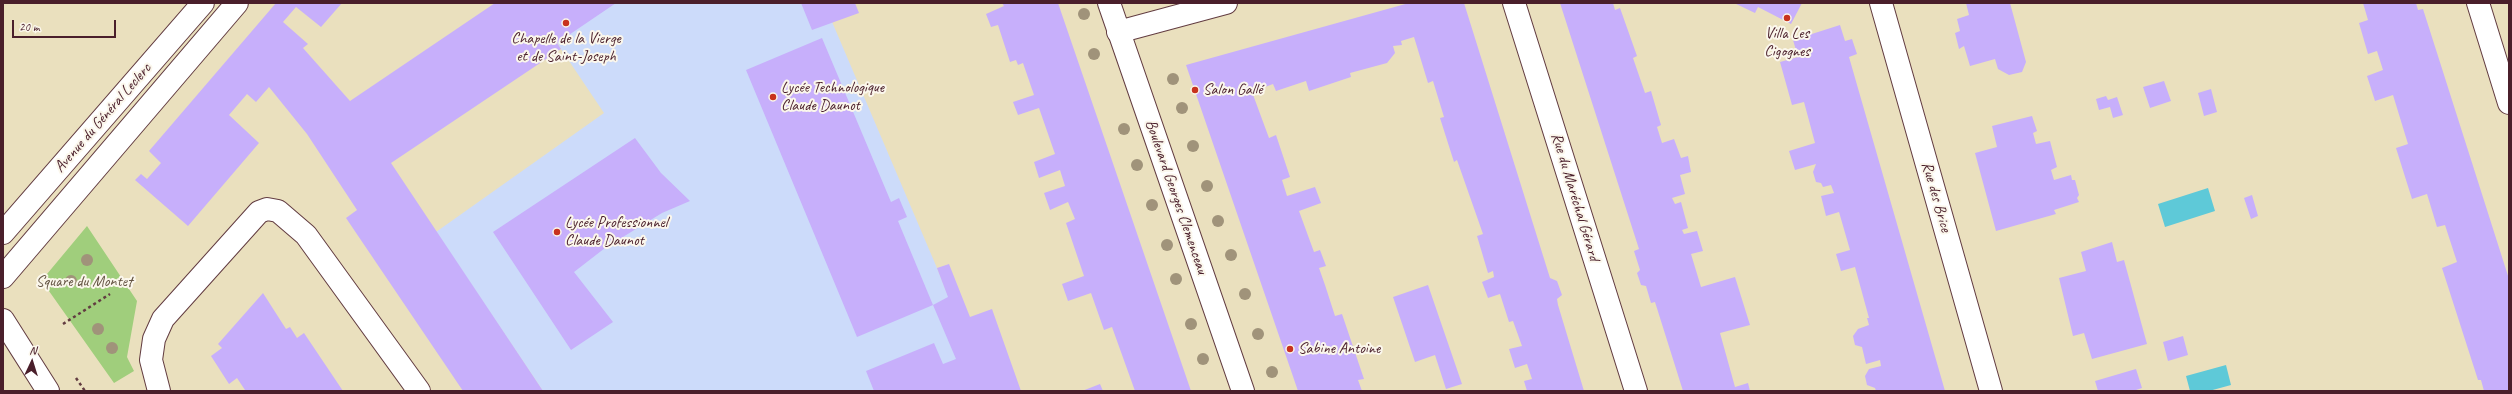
<!DOCTYPE html>
<html>
<head>
<meta charset="utf-8">
<style>
	body { margin:0 }
	#map { position:relative; width:2512px; height:394px; overflow:hidden; background:#eae0be; font-family:Caveat,sans-serif }
	canvas { display:block }
	.frame { position:absolute; inset:0; border:4px solid #4a1f2b; pointer-events:none }
	.north { position:absolute; left:12px; top:342px; width:40px; height:40px; -webkit-text-stroke:3px #fbf7ec; paint-order:stroke; rotate:4deg; font-size:11px; font-weight:700; line-height:16px; text-align:center; color:#4a1f2b }
	.north::after { content:''; display:block; margin:auto; width:14px; height:18px; background:#4a1f2b; clip-path:polygon(50% 0,100% 100%,50% 72%,0 100%) }
	.scale { position:absolute; left:12px; top:20px; width:104px; height:18px; box-sizing:border-box; border:2px solid #4a1f2b; border-top:0; padding-left:5px; font-size:12px; line-height:14px; white-space:nowrap; color:#4a1f2b; -webkit-text-stroke:3px #fbf7ec; paint-order:stroke }
</style>
</head>
<body>
<div id="map">
<canvas width="2512" height="394"></canvas>
<div class="frame"></div>
<div class="north">N</div>
<div class="scale">20 m</div>
</div>
<script>
const context = document.querySelector('canvas').getContext('2d');
context.lineJoin = 'round';
function paint(path, color) { context.fillStyle = color; context.fill(path, 'evenodd'); }
const toPath = rows => new Path2D(rows.map(r => 'M' + r).join(''));
function strokePath(path, color, width, dash) { context.strokeStyle = color; context.lineWidth = width; context.lineCap = dash ? 'butt' : 'round'; context.setLineDash(dash || []); context.stroke(path); }
function write(font, color, halo, rows, align = 'center') {
  context.font = font + ' Caveat,sans-serif'; context.lineWidth = 4; context.setLineDash([]); context.textBaseline = 'middle'; context.strokeStyle = halo; context.fillStyle = color; for (const [text, x, y, turn = 0] of rows) {
    context.save(); context.translate(x, y); context.rotate((+turn || 0) * Math.PI / 180); context.textAlign = isNaN(turn) ? turn : align; if (halo) context.strokeText(text, 0, 0); context.fillText(text, 0, 0); context.restore();
  }
}
paint(toPath([
	[535,3,824,3,937,268,958,321,981,391,543,391,436,232,604,113,561,49]
]), '#ccdbfa');
paint(toPath([
	[87,226,137,301,127,357,134,371,114,383,44,284,47,274]
]), '#a0ce7c');
paint(toPath([
	[2208,188,2215,211,2165,227,2158,204],
	[2226,365,2231,385,2209,391,2190,391,2186,376]
]), '#5ec9d8');
paint(toPath([
	[276,3,342,3,321,27,296,7,283,22,308,44,303,48,350,101,495,3,616,3,557,43,561,49,391,163,543,391,463,391,346,218,357,210,307,134,269,87,256,102,247,94,229,115,259,143,188,226,135,180,141,174,147,179,161,163,149,151],
	[801,3,855,3,859,13,812,30],
	[1002,3,1058,3,1191,391,1135,391,1112,327,1104,330,1091,293,1068,301,1062,284,1084,276,1066,223,1075,219,1068,202,1050,210,1044,193,1065,186,1060,170,1039,178,1034,162,1055,154,1039,108,1018,115,1013,102,1034,95,1023,63,1018,65,1016,60,1010,62,998,25,991,27,986,14,1004,6],
	[1409,3,1464,3,1550,278,1557,281,1562,295,1557,299,1558,305,1584,391,1527,391,1524,381,1532,379,1527,364,1515,368,1509,349,1522,346,1513,321,1509,322,1500,294,1488,298,1482,282,1494,277,1493,271,1488,273,1477,236,1483,234,1457,160,1454,162,1440,118,1444,117,1433,81,1428,83,1414,37,1401,41,1402,45,1393,46,1395,53,1387,63,1350,73,1351,77,1309,91,1306,81,1276,91,1273,84,1252,92,1269,138,1276,135,1290,177,1282,180,1287,196,1315,187,1321,203,1299,211,1314,252,1320,250,1326,266,1319,268,1325,285,1335,316,1342,314,1364,379,1358,380,1362,391,1298,391,1186,65],
	[1560,3,1613,3,1615,10,1620,8,1637,56,1633,58,1645,93,1651,91,1661,125,1657,127,1662,143,1674,139,1681,158,1688,156,1691,172,1680,175,1685,194,1672,198,1675,204,1681,202,1688,228,1682,230,1684,234,1697,231,1703,251,1691,254,1701,287,1735,277,1750,325,1720,333,1735,387,1748,383,1750,391,1683,391,1655,302,1651,303,1646,286,1641,285,1637,273,1640,270,1634,251,1639,249],
	[1734,3,1802,3,1791,24,1758,7,1755,13],
	[1966,3,2010,3,2026,62,2022,72,2009,75,1998,69,1995,59,1970,66,1964,46,1959,49,1955,33,1960,31,1957,19,1969,15],
	[2363,3,2416,3,2418,10,2423,9,2509,279,2509,391,2484,391,2481,380,2478,380,2442,268,2457,262,2445,225,2437,227,2427,194,2412,199,2396,148,2408,144,2393,95,2375,101,2367,76,2383,70,2377,51,2368,54,2359,23,2368,20],
	[1840,25,1845,41,1852,39,1857,54,1849,57,1945,391,1876,391,1875,388,1867,385,1865,376,1869,369,1881,366,1880,360,1866,364,1862,347,1855,345,1853,336,1858,329,1869,325,1867,318,1869,318,1855,267,1841,271,1836,254,1850,250,1839,212,1826,216,1821,196,1834,193,1831,185,1823,187,1821,183,1816,182,1813,172,1816,164,1795,170,1789,151,1815,143,1804,102,1792,105,1780,62,1798,57,1793,40],
	[822,38,891,202,899,198,907,217,898,221,933,305,948,297,937,268,949,264,970,317,992,309,1021,391,874,391,866,371,934,343,943,364,956,359,933,305,857,337,746,70],
	[2164,81,2171,101,2150,108,2143,87],
	[2211,89,2217,112,2204,116,2198,93],
	[2106,96,2108,100,2117,97,2123,115,2113,118,2110,107,2099,110,2096,99],
	[2032,116,2037,131,2033,133,2036,144,2050,141,2057,167,2051,170,2054,180,2071,175,2072,180,2075,180,2079,195,2077,198,2079,202,2054,210,2056,214,1996,231,1975,153,1997,147,1992,126],
	[635,138,661,173,690,201,662,213,605,248,574,272,613,322,571,350,493,232],
	[2252,195,2258,216,2251,219,2244,198],
	[2112,242,2117,262,2124,260,2147,344,2092,359,2084,333,2073,336,2059,278,2086,271,2081,252],
	[1428,285,1462,384,1446,389,1435,355,1415,362,1393,297],
	[263,293,286,329,290,327,297,338,304,333,343,391,243,391,245,390,237,378,229,384,211,356,222,348,218,344],
	[2183,336,2188,355,2168,361,2163,342],
	[2136,369,2142,388,2133,391,2098,391,2095,381],
	[1100,384,1103,391,1082,391]
]), '#c7affb');
const minor = toPath([
	[1514,3,1636,391],
	[1881,3,1991,391],
	[2478,3,2509,103],
	[1118,32,1226,3],
	[3,277,237,3],
	[159,391,151,360,154,339,163,319,259,212,267,209,278,211,306,235,419,391]
]);
const major = toPath([
	[1109,3,1243,391],
	[3,233,203,3],
	[3,320,48,391]
]);
strokePath(minor, '#623c41', 24);
strokePath(major, '#623c41', 24);
strokePath(toPath([
	[63,324,110,294],
	[76,378,85,391]
]), '#623c41', 2.5, [3, 3]);
strokePath(minor, '#fff', 22);
strokePath(major, '#fff', 22);
context.fillStyle = '#a0937a';
for (const [x, y] of [
	[1084,14],
	[1094,54],
	[1173,79],
	[1182,108],
	[1124,129],
	[1193,146],
	[1137,165],
	[1207,186],
	[1152,205],
	[1218,221],
	[1167,245],
	[1231,255],
	[87,260],
	[1176,279],
	[71,281],
	[1245,294],
	[1191,324],
	[98,329],
	[1258,334],
	[112,348],
	[1203,359],
	[1272,372]
]) { context.beginPath(); context.arc(x, y, 6, 0, 2 * Math.PI); context.fill(); }
for (const [x, y, r, color] of [
	[1787,18,4,"#c8321e"],
	[566,23,4,"#c8321e"],
	[1195,90,4,"#c8321e"],
	[773,97,4,"#c8321e"],
	[557,232,4,"#c8321e"],
	[1290,349,4,"#c8321e"]
]) { const dot = new Path2D(); dot.arc(x, y, r, 0, 2 * Math.PI); context.fillStyle = color; context.fill(dot); strokePath(dot, '#fbf7ec', 1.5); }
write('16px', '#4a1f2b', '#fbf7ec', [
	["Villa Les",1787,34,"center"],
	["Cigognes",1787,52,"center"],
	["Chapelle de la Vierge",566,39,"center"],
	["et de Saint-Joseph",566,57,"center"],
	["Lycée Technologique",781,88],
	["Claude Daunot",781,106],
	["Salon Gallé",1203,90],
	["Lycée Professionnel",565,223],
	["Claude Daunot",565,241],
	["Sabine Antoine",1298,349]
], 'left');
write('16px', '#4a1f2b', '#fbf7ec', [
	["Avenue du Général Leclerc",103,118,-49],
	["Boulevard Georges Clemenceau",1176,197,71],
	["Rue du Maréchal Gérard",1575,197,73],
	["Rue des Brice",1936,197,74]
]);
write('16px', '#645443', '#fbf7ec', [
	["Square du Montet",84,282]
]);
</script>
</body>
</html>
